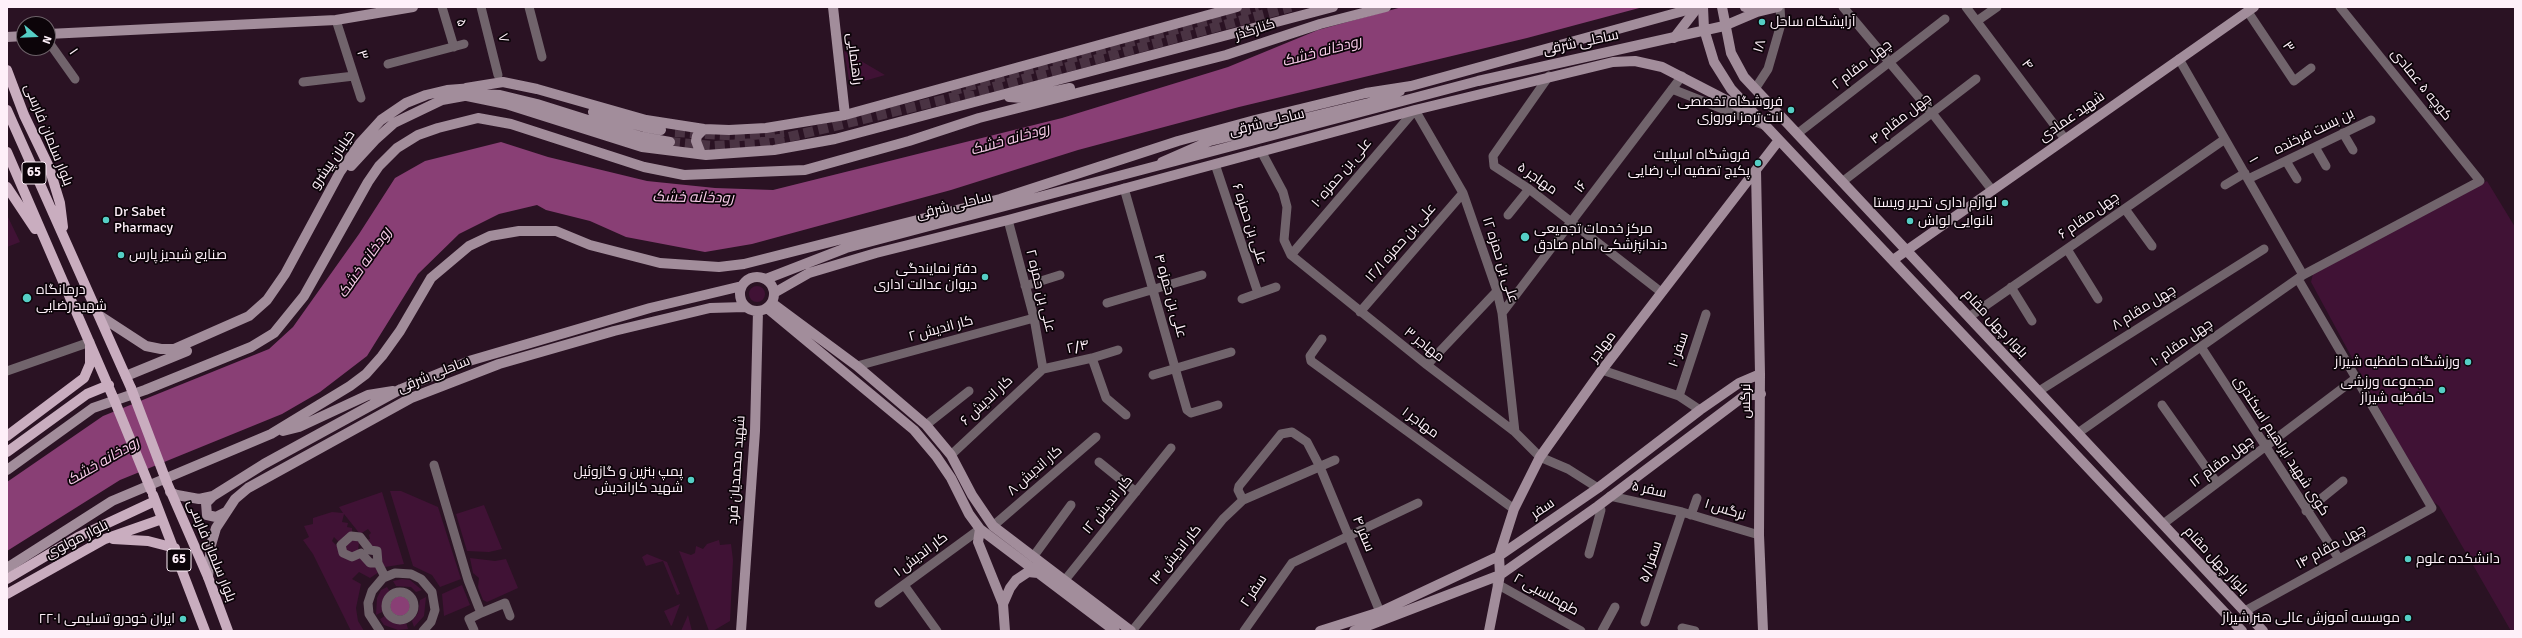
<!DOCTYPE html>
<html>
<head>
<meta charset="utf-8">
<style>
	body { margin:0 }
	#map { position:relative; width:2522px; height:638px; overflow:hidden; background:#2a1223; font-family:Signika,sans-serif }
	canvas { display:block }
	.frame { position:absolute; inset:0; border:8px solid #fef0f9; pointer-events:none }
	.north { position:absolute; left:16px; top:16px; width:40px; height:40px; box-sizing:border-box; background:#0c0409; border:1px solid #6d6269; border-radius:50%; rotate:109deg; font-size:11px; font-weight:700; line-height:16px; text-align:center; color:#fef0f9 }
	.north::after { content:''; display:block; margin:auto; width:14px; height:18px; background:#55cec5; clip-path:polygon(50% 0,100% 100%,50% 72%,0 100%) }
</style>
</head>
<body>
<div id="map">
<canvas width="2522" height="638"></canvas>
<div class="frame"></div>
<div class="north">N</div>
</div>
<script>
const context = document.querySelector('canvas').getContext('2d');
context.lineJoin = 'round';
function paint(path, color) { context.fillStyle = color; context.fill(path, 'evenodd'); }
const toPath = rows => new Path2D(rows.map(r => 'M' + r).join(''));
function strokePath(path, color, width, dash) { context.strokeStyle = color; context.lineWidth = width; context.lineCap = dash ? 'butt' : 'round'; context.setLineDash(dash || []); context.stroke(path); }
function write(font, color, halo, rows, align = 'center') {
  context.font = font + ' Signika,Cairo,sans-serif'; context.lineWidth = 3.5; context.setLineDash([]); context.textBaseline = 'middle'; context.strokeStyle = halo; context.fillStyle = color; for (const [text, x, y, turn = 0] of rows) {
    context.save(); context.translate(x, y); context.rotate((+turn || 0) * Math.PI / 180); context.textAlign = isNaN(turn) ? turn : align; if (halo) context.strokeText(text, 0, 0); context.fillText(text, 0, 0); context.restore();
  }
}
paint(toPath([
	[844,51,885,75,850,85],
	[2487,181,2515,227,2515,631,2511,631,2439,506,2428,498,2311,282,2313,274],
	[7,215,20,242,7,247],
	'749 294a8 8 0 1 1 16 0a8 8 0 1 1-16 0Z',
	[390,491,401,491,438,507,461,579,440,587,432,575,413,566],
	[382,492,404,564,385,567,367,540,370,539,369,535,371,533,368,529,360,534,344,514,342,522,348,523,347,527,352,528,352,533,339,542,334,537,332,541,338,547,361,556,376,566,379,572,370,578,359,572,352,579,361,584,356,608,358,621,364,631,351,631,313,554,303,540,309,537,304,526,313,524,313,518,332,512,343,513,339,507],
	[484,505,502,549,489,552,467,551,456,514],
	[346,540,357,540,359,543,358,550,354,553,345,550],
	[719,540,720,545,731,544,733,560,730,621,713,631,709,631,679,551,691,555,695,553,696,546,703,549,707,544],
	[647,554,667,562,680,594,677,595,663,561,646,566,642,557],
	[470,558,495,561,506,559,518,588,487,602,483,600,478,587,479,578,473,573],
	[402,579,410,580,422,590,416,592,411,587,396,586,393,581],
	[462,585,470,605,444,616,442,594],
	[387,587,390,592,384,597,382,612,376,615,377,598,381,590],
	[426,597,424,616,414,627,412,621,418,613,420,600],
	[680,604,672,625,671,626,664,611],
	[688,615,692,631,681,631],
	[385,616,392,622,406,622,408,629,398,630,384,625,380,619]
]), '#401235');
paint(toPath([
	[1402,7,1643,7,1527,38,1239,107,1078,150,951,190,752,244,705,252,626,237,590,221,546,210,537,205,499,214,459,234,418,274,367,356,320,392,282,414,120,480,7,551,7,482,103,416,269,349,293,327,359,234,395,178,425,161,501,142,548,157,647,181,715,188,773,190,1062,118,1228,67,1318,30],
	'390 606a10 10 0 1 1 20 0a10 10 0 1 1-20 0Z'
]), '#893f75');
strokePath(toPath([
	[951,91,1258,7],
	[675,132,741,136,784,132],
	[670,142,713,146,756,143,789,137,967,94,1291,7]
]), '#4a3343', 10, [10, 5]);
strokePath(toPath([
	[442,7,454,47],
	[481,7,498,75],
	[529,7,542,57],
	[1843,7,1932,113,1992,190],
	[1966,7,2065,139],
	[2248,12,2294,81,2311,68],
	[336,20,361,98],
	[1977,21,1997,7],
	[48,41,75,79],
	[2179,59,2303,275],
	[388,64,464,44],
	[1549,76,1493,156,1494,166,1529,189,1661,292],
	[303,82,354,76],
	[1672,89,1766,126],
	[1755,89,1768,69,1781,24,1780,7],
	[2343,133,2353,150],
	[1797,134,1945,19],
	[2315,147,2326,166],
	[1261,151,1283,192,1287,207,1284,240,1291,255,1427,365,1515,432,1540,457,1568,469,1598,488],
	[2286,161,2297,179],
	[1215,164,1258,293],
	[2248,179,2371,120],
	[1842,182,1976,79],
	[2225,185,2245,173],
	[1124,188,1187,410,1191,413,1218,405],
	[2125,209,2152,246],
	[1508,215,1529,189],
	[1008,220,1034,318,1043,369],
	[2067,249,2098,299],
	[1291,255,1415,110,1463,193,1497,291,1502,313,1515,432],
	[1025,286,1060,275],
	[2011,287,2032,321],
	[1242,299,1276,287],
	[1107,303,1202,275],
	[1360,312,1463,193],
	[1502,313,1682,76],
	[1969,317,2225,139],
	[1322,339,1310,356,1311,361,1514,509],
	[2201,347,2339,559],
	[1092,358,1106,398,1126,415],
	[1427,365,1497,291],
	[857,366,1034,318],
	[1043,369,1092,358,1118,350],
	[1602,370,1679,396,1700,410],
	[7,371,90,342],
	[1153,375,1231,352],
	[2039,391,2264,249],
	[1679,396,1706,314],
	[2162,405,2217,483],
	[926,425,969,391],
	[2078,433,2303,275,2480,181,2340,7],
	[951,455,1043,369],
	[1099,462,1136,492],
	[434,465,468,580,481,613,469,619,474,630],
	[1610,496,1682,512,1759,535],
	[1243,500,1238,490,1239,486,1281,434,1292,432,1307,442,1320,467,1380,612],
	[2306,511,2343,481],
	[1691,515,1697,498],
	[2163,524,2356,378],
	[993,526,1096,437],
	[1589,554,1601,510,1598,506],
	[1033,557,1071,505],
	[378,563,377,551,370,550,360,537,351,536,341,545,343,553,352,557,361,553,370,563,378,563,385,577],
	[1065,580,1171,448],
	[1497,584,1581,631],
	[904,585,937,631],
	'386 606a14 14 0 1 1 28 0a14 14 0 1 1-28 0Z',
	[879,603,980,529],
	[2245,611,2432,508,2298,279],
	[481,613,505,603,510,616],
	[1645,622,1682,512],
	[1682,628,1695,631],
	[380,631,369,614,368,603,372,591,383,578,395,573,411,574,421,579,432,592,435,610,431,622,423,631],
	[1132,631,1223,519,1243,500,1335,460],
	[1244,631,1292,563,1418,503],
	[1602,631,1615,607]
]), '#71646c', 9);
strokePath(toPath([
	[833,7,845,115],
	[1703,7,1704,29,1714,62,1731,89,2242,631],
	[1722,7,1731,53,1744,77,2263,631],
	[1745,7,1757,12],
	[48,34,336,20,413,7],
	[7,37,24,36],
	[466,88,503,82,537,89,646,120,704,129,729,130,766,128,845,115,1237,7],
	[467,96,506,104,642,147,706,155,774,150,835,139,1333,7],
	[1009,97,1022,98,1070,88],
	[593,112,644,127,661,130],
	[701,154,696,141,697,136,704,129],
	[1162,162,1210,141,1381,100,1400,91],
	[351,166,375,140,394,123,442,100,475,94,500,95,537,104,642,137,670,142],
	[1756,170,1760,374,1759,535,1763,631],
	[1893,260,2254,7],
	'740 294a17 17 0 1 1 34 0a17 17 0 1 1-34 0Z',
	[766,279,846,248,1478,81,1724,26,1757,12,1778,7],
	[774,293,809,273,876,253,1008,220,1415,110,1613,62,1635,61,1662,67,1757,116],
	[772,303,857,366,926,425,951,455,972,495,993,526,1131,631],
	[767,308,914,430,936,456,951,478,969,514,980,529,1115,631],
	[100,316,146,346,161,349,174,349,249,316,267,300,285,274,340,172,360,143,381,120,406,103,426,95,447,90,473,88],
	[126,376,187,351],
	[283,431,299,427,368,395,393,391],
	[7,470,93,408,145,390,251,347,274,333,304,296,368,182,379,166,397,148,418,135,438,128,478,118,511,124,644,167,684,175,805,170,909,141,979,118,1226,55,1320,24,1386,7],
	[170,492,177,495,199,499,213,496,264,464,401,389,469,361,650,308,742,286],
	[213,496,206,503,207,515,216,517,226,512],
	[980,529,978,542,1003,604,1005,631],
	[7,568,112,501,271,434,350,386,366,374,382,356,400,331,431,278,469,246,490,236,519,231,556,231,590,245,660,263,719,267,744,264,1000,199,1178,141,1255,120,1366,93,1411,86,1698,7],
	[208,577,211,545,216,528,235,499,248,488,411,398,499,364,614,331,710,308,745,307],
	[1003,604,1010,588,1016,580,1028,572,1038,573],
	[741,631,755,431,758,311],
	[1320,631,1380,612,1499,556,1598,488,1700,410,1739,383,1760,374],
	[1354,631,1500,575,1598,506,1744,396,1761,394],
	[1489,631,1500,575,1499,556,1514,509,1540,457,1602,370,1779,140]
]), '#a28d9b', 10);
strokePath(toPath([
	[7,70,24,115,49,167,60,203,63,227],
	[7,110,131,388],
	[7,152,113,397],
	[7,187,35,229],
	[7,436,84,378,90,364,90,346],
	[7,452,87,394,109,385],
	[167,483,208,577,228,631],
	[153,495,205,631],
	[113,539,148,541,175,548],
	[7,579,78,537,155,501],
	[7,594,105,539,162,519]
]), '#c9adbf', 10);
strokePath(toPath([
	[1674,38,1698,7]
]), '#a28d9b', 10);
strokePath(toPath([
	[131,388,167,483],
	[113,397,151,490]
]), '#c9adbf', 10);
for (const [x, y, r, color] of [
	[1762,22,4,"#55cec5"],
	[1791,110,4,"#55cec5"],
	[1758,163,4,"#55cec5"],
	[2005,203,4,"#55cec5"],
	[106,220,4,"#55cec5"],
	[1910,221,4,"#55cec5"],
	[1525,237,5,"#55cec5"],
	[121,255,4,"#55cec5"],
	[985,277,4,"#55cec5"],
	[27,298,5,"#55cec5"],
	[2468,362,4,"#55cec5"],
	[2442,390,4,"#55cec5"],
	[691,480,4,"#55cec5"],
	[2408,559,4,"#55cec5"],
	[2408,618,4,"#55cec5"],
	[183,619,4,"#55cec5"]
]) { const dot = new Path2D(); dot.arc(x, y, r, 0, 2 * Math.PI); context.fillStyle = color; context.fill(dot); strokePath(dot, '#0c0409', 1.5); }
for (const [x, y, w] of [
	[34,173,24],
	[179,560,24]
]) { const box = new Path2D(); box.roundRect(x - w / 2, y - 11, w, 22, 3); context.fillStyle = '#0c0409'; context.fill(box); strokePath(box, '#fef0f9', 1); }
write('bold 13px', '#fef0f9', null, [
	["65",34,173],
	["65",179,560]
]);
write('14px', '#fef0f9', '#0c0409', [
	["آرایشگاه ساحل",1770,22,"left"],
	["فروشگاه تخصصی",1783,102],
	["لنت ترمز نوروزی",1783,118],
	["فروشگاه اسپلیت",1750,155],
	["پکیج تصفیه اب رضایی",1750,171],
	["لوازم اداری تحریر ویستا",1997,203],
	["Dr Sabet",114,212,"left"],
	["Pharmacy",114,228,"left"],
	["نانوایی لواش",1918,221,"left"],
	["مرکز خدمات تجمیعی",1534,229,"left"],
	["دندانپزشکی امام صادق",1534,245,"left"],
	["صنایع شبدیز پارس",129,255,"left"],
	["دفتر نمایندگی",977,269],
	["دیوان عدالت اداری",977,285],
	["درمانگاه",36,290,"left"],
	["شهید رضایی",36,306,"left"],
	["ورزشگاه حافظیه شیراز",2460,362],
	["مجموعه ورزشی",2434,382],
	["حافظیه شیراز",2434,398],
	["پمپ بنزین و گازوئیل",683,472],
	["شهید کاراندیش",683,488],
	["دانشکده علوم",2416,559,"left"],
	["موسسه آموزش عالی هنر شیراز",2400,618],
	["ایران خودرو تسلیمی ۲۲۰۱",175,619]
], 'right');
write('14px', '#fef0f9', '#0c0409', [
	["۵",461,23,74],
	["کنارگذر",1255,30,-18],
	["۷",503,38,76],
	["ساحلی شرقی",1581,43,-12],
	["۱۸",1760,46,-74],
	["۳",2288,47,56],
	["۱",73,52,55],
	["۳",362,55,72],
	["راهنمایی",854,59,83],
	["چهل مقام ۲",1862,65,-38],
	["۴",2027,65,53],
	["کوچه ۵ عمادی",2421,85,51],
	["شهید عمادی",2072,117,-35],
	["چهل مقام ۴",1901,119,-38],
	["ساحلی شرقی",1267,123,-14],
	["بن بست فرخنده",2314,132,-26],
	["بلوار سلمان فارسی",48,135,68],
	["خیابان پیشرو",333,160,-56],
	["۱",2253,160,60],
	["۱۰ علی بن حمزه",1342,173,-50],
	["۵ مهاجر",1537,179,35],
	["۱۶",1581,187,-53],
	["ساحلی شرقی",954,206,-14],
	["چهل مقام ۶",2089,216,-35],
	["۶ علی بن حمزه",1249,224,72],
	["۱۲/۱ علی بن حمزه",1401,243,-49],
	["۱۲ علی بن حمزه",1500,260,72],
	["۲ علی بن حمزه",1040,291,76],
	["۴ علی بن حمزه",1170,296,74],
	["چهل مقام ۸",2144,308,-32],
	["بلوار چهل مقام",1995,324,47],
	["۲ کار اندیش",941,329,-15],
	["چهل مقام ۱۰",2182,343,-35],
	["۳ مهاجر",1424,345,38],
	["۲/۴",1078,347,-13],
	["مهاجر",1603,347,-53],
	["۱۰ سفر",1679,350,-71],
	["ساحلی شرقی",434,375,-22],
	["۶ کار اندیش",987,401,-43],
	["نرگس",1746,401,-90],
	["۱ مهاجر",1420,423,36],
	["کوی شهید ابراهیم اسکندری",2281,446,57],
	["چهل مقام ۱۲",2222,462,-37],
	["شهید محمدیان فرد",737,470,-86],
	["۸ کار اندیش",1035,471,-41],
	["۵ سفر",1649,490,12],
	["۱۲ کار اندیش",1108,505,-51],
	["سفر",1543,509,-34],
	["۱ نرگس",1725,510,17],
	["۴ سفر",1363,534,68],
	["بلوار مولوی",77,540,-27],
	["چهل مقام ۱۴",2331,547,-29],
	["بلوار سلمان فارسی",211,551,68],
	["۱ کار اندیش",921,555,-37],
	["۱۴ کار اندیش",1176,555,-51],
	["بلوار چهل مقام",2216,561,47],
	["۵/۱سفر",1651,562,-71],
	["۲ سفر",1254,591,-56],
	["۲ طهماسبی",1546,595,29]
]);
write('italic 15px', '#f7cce8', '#0c0409', [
	["رودخانه خشک",1322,52,-15],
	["رودخانه خشک",1010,140,-16],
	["رودخانه خشک",693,198,1],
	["رودخانه خشک",365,263,-55],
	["رودخانه خشک",103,462,-30]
]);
</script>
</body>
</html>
